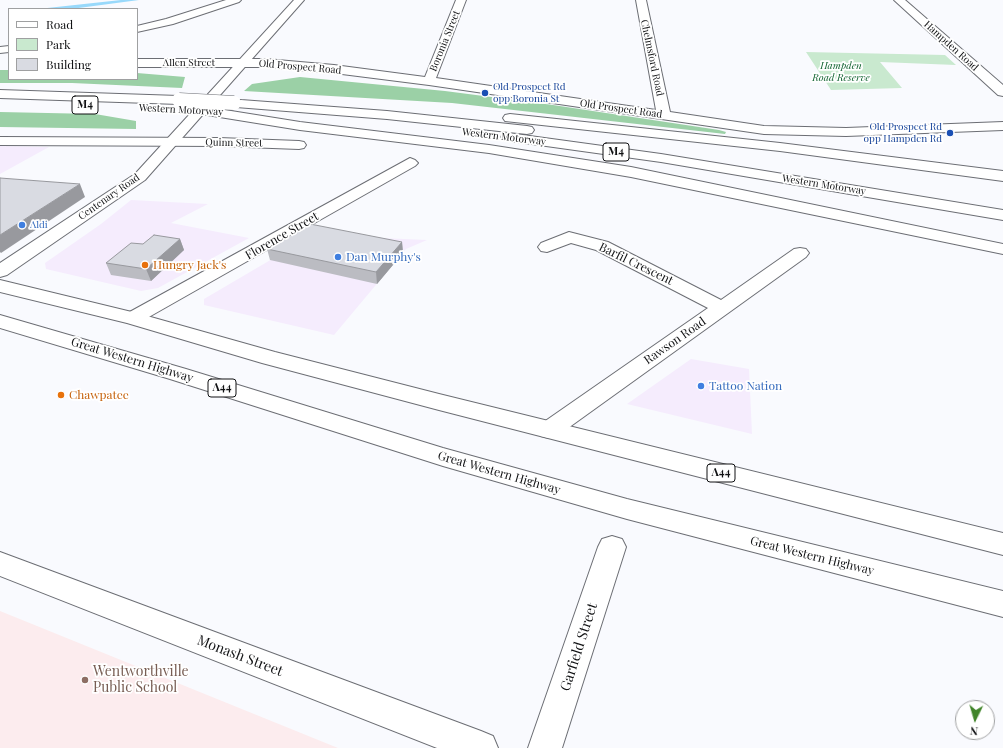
<!DOCTYPE html>
<html>
<head>
<meta charset="utf-8">
<style>
	body { margin:0 }
	#map { position:relative; width:1003px; height:748px; overflow:hidden; background:#f9fafe; font-family:"Playfair Display",serif }
	canvas { display:block }
	.legend { position:absolute; left:8px; top:8px; width:130px; height:72px; box-sizing:border-box; background:#fff; border:1px solid #9fa0a1; margin:0; padding:5px 7px; list-style:none; font-size:12px; color:#101113 }
	.legend li { display:flex; align-items:center; gap:8px; height:20px }
	.legend b { width:20px; border:1px solid #9fa0a1 }
	.north { position:absolute; left:955px; top:700px; width:40px; height:40px; box-sizing:border-box; background:#fff; border:1px solid #9fa0a1; border-radius:50%; rotate:185deg; font-size:11px; font-weight:700; line-height:16px; text-align:center; color:#101113 }
	.north::after { content:''; display:block; margin:auto; width:14px; height:18px; background:#41852a; clip-path:polygon(50% 0,100% 100%,50% 72%,0 100%) }
</style>
</head>
<body>
<div id="map">
<canvas width="1003" height="748"></canvas>
<ul class="legend">
<li><b style="height:5px;background:#fff"></b>Road</li>
<li><b style="height:11px;background:#c9e9cf"></b>Park</li>
<li><b style="height:11px;background:#d9dbe2"></b>Building</li>
</ul>
<div class="north">N</div>
</div>
<script>
const context = document.querySelector('canvas').getContext('2d');
context.lineJoin = 'round';
function paint(path, color) { context.fillStyle = color; context.fill(path, 'evenodd'); }
const toPath = rows => new Path2D(rows.map(r => 'M' + r).join(''));
function strokePath(path, color, width, dash) { context.strokeStyle = color; context.lineWidth = width; context.lineCap = dash ? 'butt' : 'round'; context.setLineDash(dash || []); context.stroke(path); }
function write(font, color, halo, rows, align = 'center') {
  context.font = font + ' "Playfair Display",serif'; context.lineWidth = 3.5; context.setLineDash([]); context.textBaseline = 'middle'; context.strokeStyle = halo; context.fillStyle = color; for (const [text, x, y, turn = 0] of rows) {
    context.save(); context.translate(x, y); context.rotate((+turn || 0) * Math.PI / 180); context.textAlign = isNaN(turn) ? turn : align; if (halo) context.strokeText(text, 0, 0); context.fillText(text, 0, 0); context.restore();
  }
}
paint(toPath([
	[0,146,49,147,0,174],
	[131,200,208,204,171,223,249,238,158,288,141,291,46,269,45,263,101,224],
	[313,235,427,240,406,249,334,335,204,305,204,299],
	[691,359,749,369,752,434,627,404]
]), '#f5ecfd');
paint(toPath([
	[0,611,338,748,0,748]
]), '#fcecee');
paint(toPath([
	[806,52,945,55,956,65,880,62,902,88,831,90]
]), '#c9e9cf');
paint(toPath([
	[0,70,9,70,9,79,137,79,137,73,185,77,182,88,72,83,0,83],
	[300,77,445,91,553,105,719,130,726,132,725,134,452,103,244,91,252,84],
	[0,112,95,114,136,121,136,129,0,127]
]), '#9bd0a6');
paint(toPath([
	[121,0,139,0,71,9,38,9]
]), '#98d9fb');
const minor = toPath([
	[226,0,241,0,239,2,173,24,137,32,137,26,166,19,226,0],
	[456,0,466,0,436,78,656,110,636,0,646,0,670,112,764,126,846,128,1003,122,1003,130,846,136,764,134,429,85,334,73,266,67,137,67,137,59,266,59,334,65,425,77,456,0],
	[894,0,905,0,1003,85,1003,96,998,95,894,0],
	[9,46,9,52,0,53,0,47,9,46],
	[0,137,219,138,299,141,304,142,306,145,304,148,299,149,219,146,0,145,0,137],
	[410,158,415,160,418,163,415,166,140,322,133,324,126,322,123,318,126,314,410,158],
	[569,232,608,242,721,300,794,249,800,248,806,249,809,253,806,257,557,436,549,438,541,436,537,430,541,424,708,308,596,250,571,243,547,252,541,251,538,247,541,243,569,232],
	[612,536,622,539,626,547,562,748,528,748,598,547,602,539,612,536],
	[0,552,481,731,493,736,498,748,437,748,0,576,0,552]
]);
const major = toPath([
	[294,0,304,0,145,180,7,275,0,277,0,263,135,174,294,0]
]);
const highway = toPath([
	[0,90,179,96,186,100,179,104,0,98,0,90],
	[241,100,387,111,527,126,532,127,534,130,532,133,527,134,387,119,236,107,234,104,236,101,241,100],
	[206,107,300,122,489,145,631,167,1003,244,1003,254,631,177,489,153,300,130,201,114,199,111,201,108,206,107],
	[510,114,780,143,1003,171,1003,181,780,151,505,121,503,118,505,115,510,114],
	[508,133,661,154,1003,210,1003,220,661,162,503,140,501,137,503,134,508,133],
	[0,280,140,314,275,352,439,394,1003,533,1003,555,439,410,262,363,127,323,0,292,0,280],
	[0,315,186,369,443,448,627,499,1003,591,1003,617,627,519,443,466,170,379,0,328,0,315]
]);
strokePath(minor, '#6c6e74', 2);
strokePath(major, '#6c6e74', 2);
strokePath(highway, '#6c6e74', 2);
paint(minor, '#fff');
paint(major, '#fff');
paint(highway, '#fff');
const highwayBridge = toPath([
	[179,100,234,103]
]);
strokePath(highwayBridge, '#6c6e74', 15, []);
strokePath(highwayBridge, '#fff', 14);
paint(toPath([
	[180,239,184,250,151,281,111,275,106,263],
	[402,242,403,253,377,284,270,260,267,249]
]), '#bbbcc2');
paint(toPath([
	[80,184,85,197,1,253,0,252,0,235],
	[180,239,184,250,151,281,146,269],
	[402,242,403,253,377,284,376,272]
]), '#98999e');
const building = toPath([
	[0,178,80,184,0,235,0,178],
	[310,224,402,242,376,272,267,249,310,224],
	[154,235,180,239,146,269,106,263,131,243,143,244,154,235]
]);
paint(building, '#d9dbe2');
strokePath(building, '#98999e', 1);
for (const [x, y, r, color] of [
	[485,93,4,"#1a4fb4"],
	[950,133,4,"#1a4fb4"],
	[22,225,4,"#3f7fe0"],
	[338,257,4,"#3f7fe0"],
	[145,265,4,"#e8710a"],
	[701,386,4,"#3f7fe0"],
	[61,395,4,"#e8710a"],
	[85,680,4,"#8d6e63"]
]) { const dot = new Path2D(); dot.arc(x, y, r, 0, 2 * Math.PI); context.fillStyle = color; context.fill(dot); strokePath(dot, '#fff', 1.5); }
write('10px', '#101113', '#fff', [
	["Boronia Street",445,41,-68],
	["Hampden Road",951,46,42],
	["Chelmsford Road",652,58,78],
	["Allen Street",189,63],
	["Old Prospect Road",300,67,5],
	["Old Prospect Road",621,109,8],
	["Western Motorway",181,110,3],
	["Western Motorway",504,137,7],
	["Quinn Street",234,143,1],
	["Western Motorway",824,185,9],
	["Centenary Road",109,197,-35]
]);
write('italic 10px', '#136432', '#fff', [
	["Hampden",841,66],
	["Road Reserve",841,78]
]);
write('10px', '#164399', '#fff', [
	["Old Prospect Rd",493,87],
	["opp Boronia St",493,99],
	["Old Prospect Rd",942,127,"right"],
	["opp Hampden Rd",942,139,"right"]
], 'left');
write('10px', '#366cbe', '#fff', [
	["Aldi",30,225]
], 'left');
for (const [x, y, w] of [
	[85,105,26],
	[616,152,26],
	[222,388,28],
	[721,473,28]
]) { const box = new Path2D(); box.roundRect(x - w / 2, y - 9, w, 18, 3); context.fillStyle = '#fff'; context.fill(box); strokePath(box, '#101113', 1); }
write('bold 11px', '#101113', null, [
	["M4",85,105],
	["M4",616,152],
	["A44",222,388],
	["A44",721,473]
]);
write('12px', '#101113', '#fff', [
	["Florence Street",282,236,-30],
	["Barfil Crescent",636,264,26],
	["Rawson Road",675,341,-35],
	["Great Western Highway",132,360,17],
	["Great Western Highway",499,473,16],
	["Great Western Highway",812,556,14]
]);
write('12px', '#366cbe', '#fff', [
	["Dan Murphy's",346,257],
	["Tattoo Nation",709,386]
], 'left');
write('12px', '#c56008', '#fff', [
	["Hungry Jack's",153,265],
	["Chawpatee",69,395]
], 'left');
write('14px', '#101113', '#fff', [
	["Garfield Street",579,647,-72],
	["Monash Street",240,656,21]
]);
write('14px', '#785e54', '#fff', [
	["Wentworthville",93,672],
	["Public School",93,688]
], 'left');
</script>
</body>
</html>
